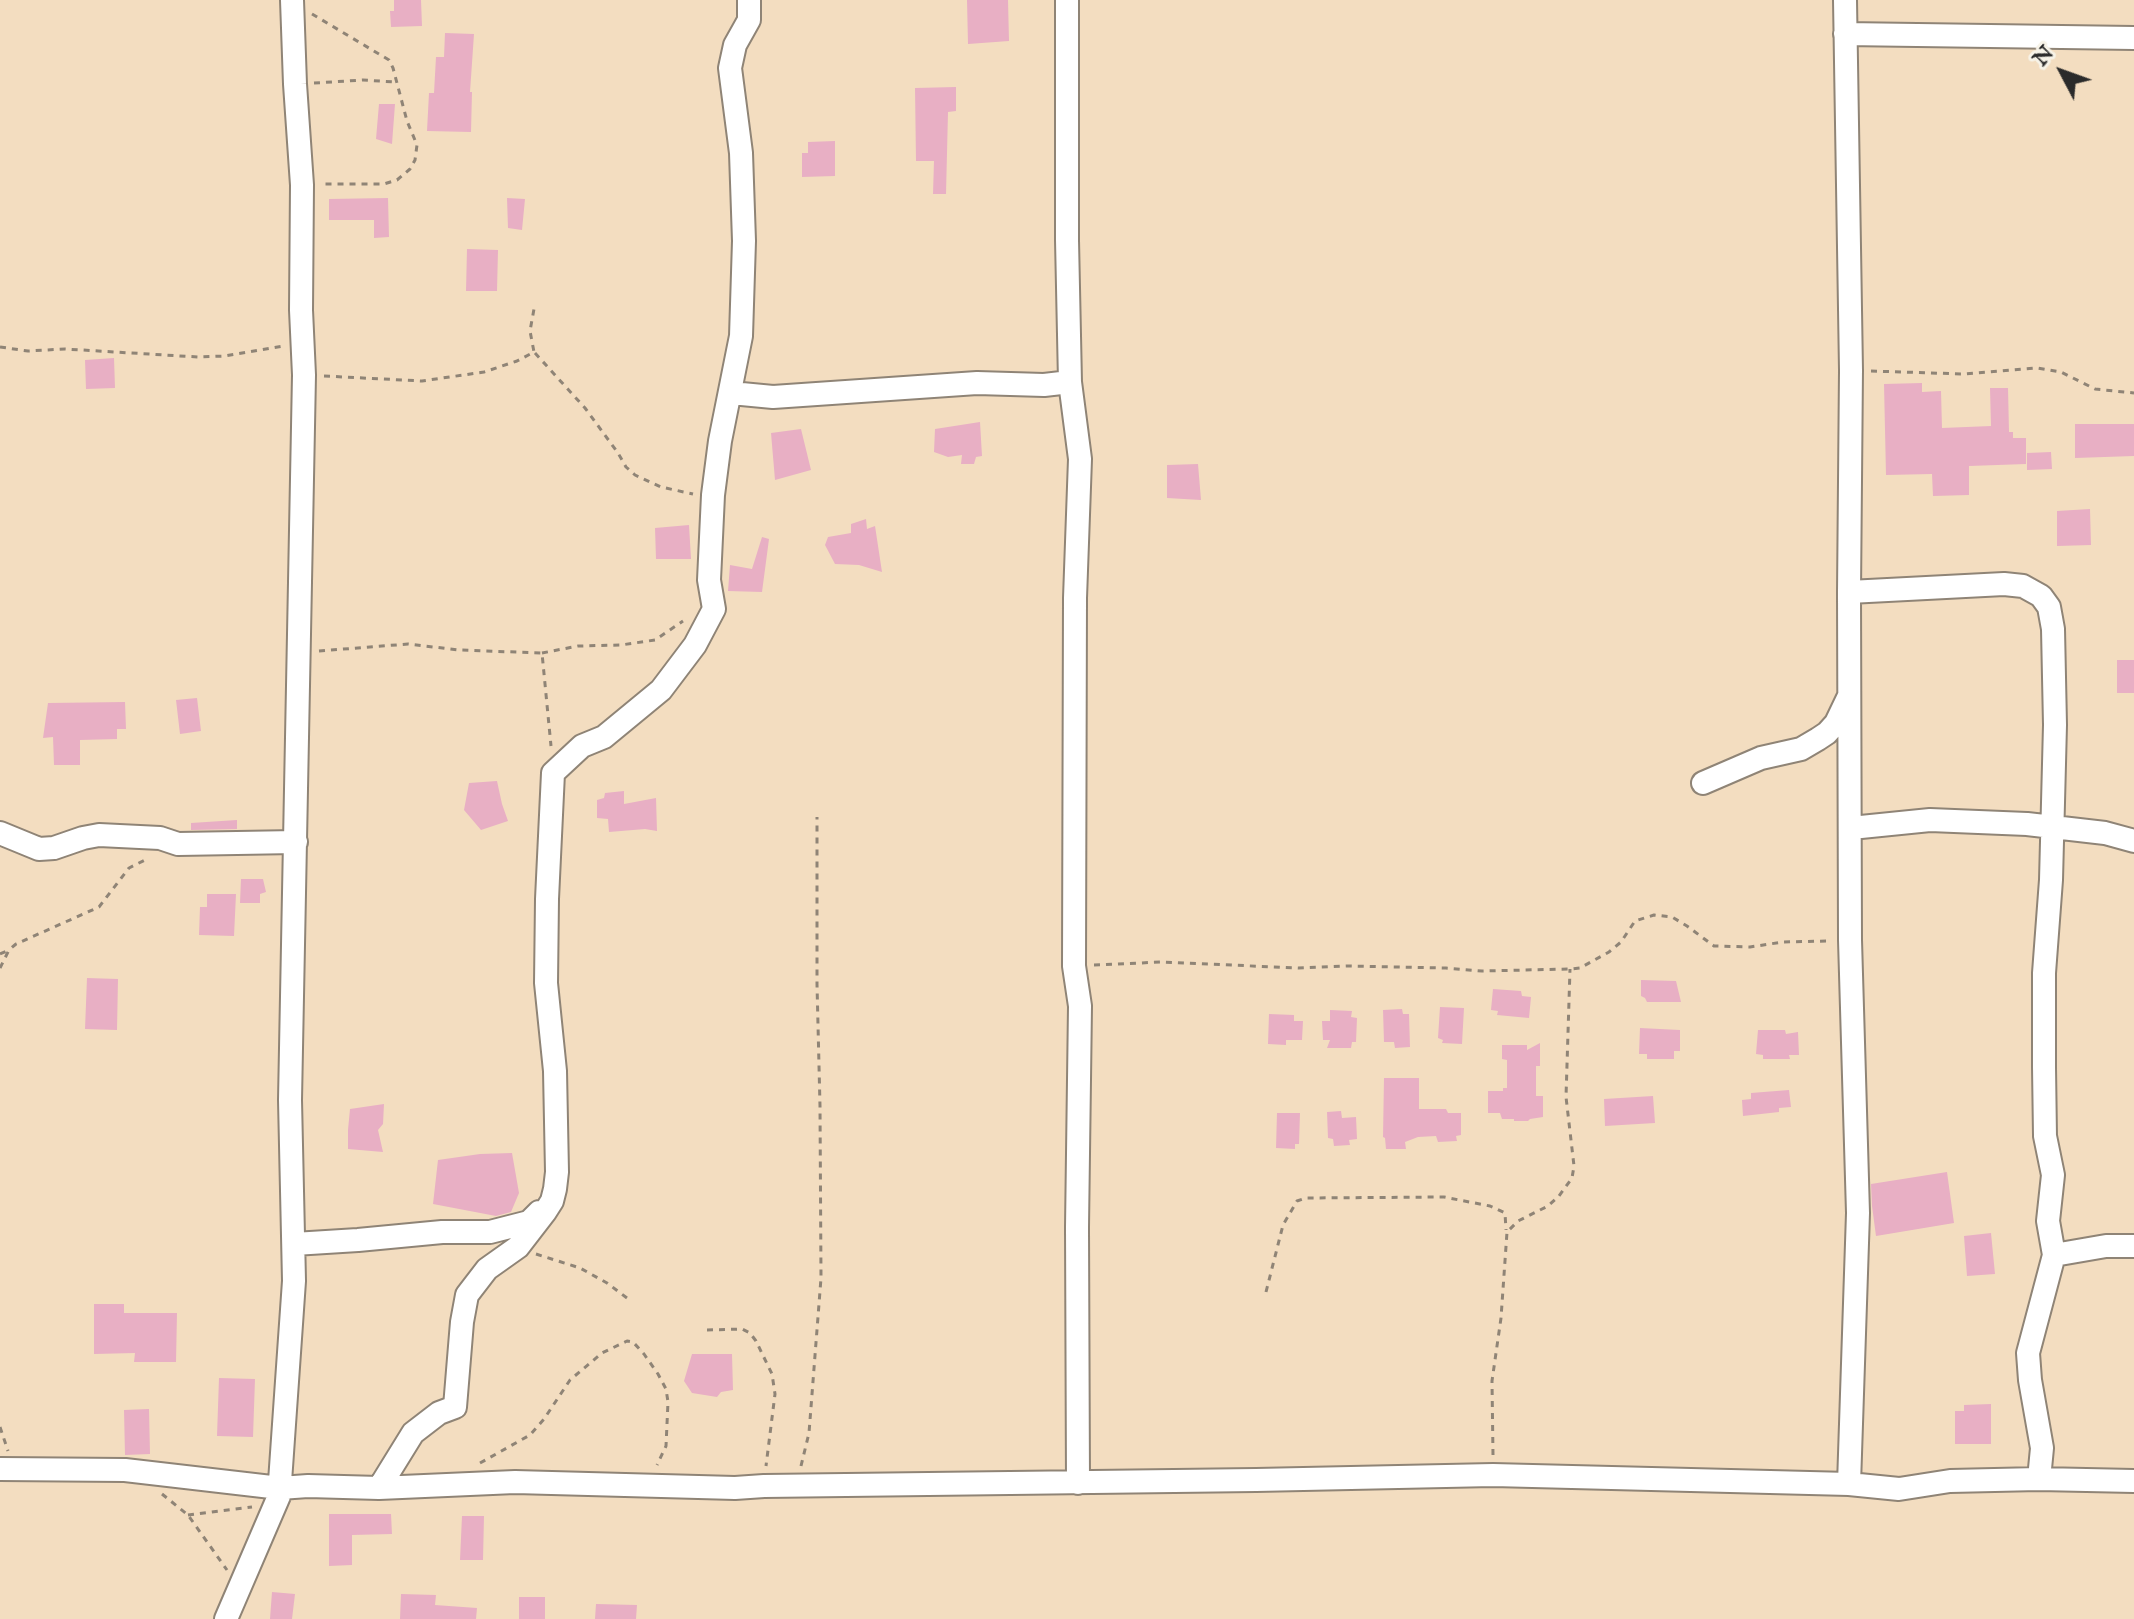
<!DOCTYPE html>
<html>
<head>
<meta charset="utf-8">
<style>
	body { margin:0 }
	#map { position:relative; width:2134px; height:1619px; overflow:hidden; background:#f3ddc0; font-family:"IM FELL English",serif }
	canvas { display:block }
	.north { position:absolute; left:2022px; top:32px; width:80px; height:80px; -webkit-text-stroke:6px #f7f3e8; paint-order:stroke; rotate:311deg; font-size:22px; font-weight:700; line-height:32px; text-align:center; color:#2b2b2b }
	.north::after { content:''; display:block; margin:auto; width:28px; height:36px; background:#2b2b2b; clip-path:polygon(50% 0,100% 100%,50% 72%,0 100%) }
</style>
</head>
<body>
<div id="map">
<canvas width="2134" height="1619"></canvas>
<div class="north">N</div>
</div>
<script>
const context = document.querySelector('canvas').getContext('2d');
context.lineJoin = 'round';
function paint(path, color) { context.fillStyle = color; context.fill(path, 'evenodd'); }
const toPath = rows => new Path2D(rows.map(r => 'M' + r).join(''));
function strokePath(path, color, width, dash) { context.strokeStyle = color; context.lineWidth = width; context.lineCap = dash ? 'butt' : 'round'; context.setLineDash(dash || []); context.stroke(path); }
paint(toPath([
	[394,0,421,0,422,26,391,27,390,11,394,11],
	[967,0,1008,0,1009,41,968,44],
	[445,33,474,34,470,92,472,92,471,132,427,131,429,93,434,93,436,57,444,57],
	[956,87,956,111,948,112,946,194,933,194,934,161,916,161,915,88],
	[379,104,395,104,392,144,376,139],
	[835,141,835,176,802,177,802,153,808,153,808,142],
	[388,198,389,237,374,238,374,220,329,220,329,199],
	[507,198,525,199,522,230,508,228],
	[467,249,498,250,497,291,466,291],
	[114,358,115,388,86,389,85,360],
	[1922,383,1922,392,1941,391,1942,428,1991,426,1990,388,2008,388,2009,432,2013,432,2013,438,2026,438,2026,464,1969,466,1969,495,1933,496,1932,474,1886,475,1884,384],
	[980,422,982,456,976,457,974,464,961,464,962,455,948,457,934,452,935,429],
	[2075,424,2134,424,2134,456,2075,458],
	[801,429,811,470,775,480,771,433],
	[2051,452,2052,469,2027,470,2027,453],
	[1198,464,1201,500,1167,498,1167,465],
	[2090,509,2091,545,2057,546,2057,511],
	[866,519,867,529,875,526,882,572,859,565,835,564,825,545,828,537,851,533,851,524],
	[689,525,691,559,656,559,655,528],
	[762,537,769,539,762,592,728,591,730,565,752,569],
	[2117,660,2134,660,2134,693,2117,693],
	[197,698,201,731,180,734,176,700],
	[125,702,126,729,117,729,117,739,80,740,80,765,54,765,53,737,43,738,48,703],
	[497,781,502,804,508,821,481,830,464,810,469,783],
	[624,791,624,804,656,798,657,831,645,829,609,832,608,819,597,818,597,800,604,798,605,793],
	[237,820,237,829,191,830,191,823],
	[241,879,263,879,266,892,260,894,260,903,240,903],
	[207,894,236,894,234,936,199,935,200,907,207,907],
	[87,978,118,979,117,1030,85,1029],
	[1641,980,1676,981,1681,1002,1647,1002,1645,998,1641,996],
	[1493,989,1521,991,1522,996,1531,997,1529,1018,1497,1015,1498,1011,1491,1010],
	[1440,1007,1464,1008,1462,1044,1442,1043,1443,1040,1438,1038],
	[1402,1009,1403,1014,1409,1014,1410,1047,1395,1048,1394,1042,1384,1042,1383,1010],
	[1330,1010,1352,1011,1351,1017,1357,1018,1356,1042,1352,1042,1351,1048,1327,1048,1330,1040,1323,1040,1322,1021,1330,1021],
	[1269,1014,1294,1015,1294,1021,1303,1021,1302,1040,1286,1040,1286,1045,1268,1044],
	[1640,1028,1680,1030,1680,1051,1674,1051,1674,1059,1647,1059,1647,1054,1639,1054],
	[1758,1030,1785,1030,1786,1034,1798,1032,1799,1055,1789,1055,1790,1059,1763,1059,1763,1055,1756,1054],
	[1540,1043,1540,1066,1536,1066,1536,1096,1543,1096,1543,1117,1530,1119,1528,1121,1514,1121,1514,1119,1502,1119,1500,1113,1488,1113,1488,1091,1503,1091,1503,1088,1507,1088,1507,1060,1502,1059,1502,1045,1527,1045,1527,1050],
	[1384,1078,1419,1078,1419,1109,1446,1109,1448,1113,1461,1113,1461,1135,1456,1136,1457,1141,1438,1142,1436,1136,1418,1137,1405,1142,1406,1149,1386,1149,1385,1138,1383,1137],
	[1789,1090,1791,1107,1779,1108,1779,1112,1743,1116,1742,1100,1751,1099,1751,1093],
	[1653,1096,1655,1123,1605,1126,1604,1099],
	[384,1104,383,1124,378,1130,383,1152,348,1149,348,1130,350,1109],
	[1341,1111,1342,1118,1356,1117,1357,1139,1349,1140,1350,1145,1334,1146,1333,1139,1328,1138,1327,1112],
	[1277,1113,1300,1113,1299,1144,1295,1144,1295,1149,1276,1148],
	[512,1153,519,1193,511,1212,496,1216,433,1204,438,1160,480,1154],
	[1947,1172,1954,1223,1876,1236,1872,1206,1871,1184],
	[1991,1233,1995,1274,1967,1276,1964,1236],
	[94,1304,124,1304,124,1313,177,1313,176,1362,134,1362,135,1353,94,1354],
	[692,1354,732,1354,733,1390,721,1392,717,1397,692,1393,684,1381],
	[219,1378,255,1379,253,1437,217,1436],
	[1991,1404,1991,1444,1955,1444,1955,1411,1964,1411,1964,1405],
	[149,1409,150,1454,125,1455,124,1410],
	[329,1514,391,1514,392,1534,352,1535,352,1565,329,1566],
	[462,1516,484,1516,483,1560,460,1560],
	[272,1592,295,1594,292,1619,270,1619],
	[401,1594,436,1595,435,1605,477,1608,476,1619,400,1619],
	[519,1597,545,1597,545,1619,519,1619],
	[596,1604,637,1605,636,1619,595,1619]
]), '#e8afc4');
const minor = toPath([
	[1067,0,1067,240,1070,382,1080,459,1075,598,1074,966,1080,1006,1077,1227,1078,1483],
	[1845,0,1851,370,1849,592,1850,940,1858,1213,1849,1484],
	[1845,34,2134,38],
	[731,393,773,397,977,383,1044,385,1070,382],
	[1849,592,2004,584,2023,586,2041,596,2049,607,2053,629,2055,725,2051,880,2044,973,2044,1067,2045,1136,2053,1175,2048,1221,2054,1255,2028,1353,2030,1380,2042,1448,2039,1479],
	[1703,783,1761,758,1801,749,1818,739,1827,733,1836,723,1848,698],
	[1851,828,1930,820,2027,824,2105,833,2134,841],
	[0,833,39,849,54,848,83,838,99,835,160,838,178,844,296,842],
	[294,1244,358,1240,442,1232,490,1232,529,1222,539,1212],
	[2054,1255,2106,1246,2134,1246],
	[0,1469,125,1470,280,1488,308,1486,379,1488,515,1482,735,1488,764,1486,1256,1480,1493,1475,1849,1484,1899,1489,1950,1481,2039,1479,2134,1481],
	[379,1488,413,1433,439,1413,455,1407,462,1322,467,1295,487,1269,518,1247,545,1212,552,1201,555,1189,557,1172,555,1071,546,983,547,899,553,773,582,746,604,737,661,690,695,645,714,609,709,580,713,495,720,441,741,336,744,241,741,153,730,68,735,45,749,20,749,0],
	[226,1619,279,1496,294,1281,290,1100,304,375,301,310,302,185,295,84,292,0]
]);
strokePath(minor, '#8f8476', 26);
strokePath(toPath([
	[312,14,389,60,393,68,407,121,417,145,415,160,410,169,397,180,384,184,323,184],
	[314,83,363,80,395,82],
	[0,347,28,351,65,349,198,357,225,356,283,346],
	[535,353,585,408,618,453,626,467,635,475,661,487,693,494],
	[1871,371,1963,374,2037,368,2061,372,2095,389,2134,393],
	[324,376,422,381,484,372,517,361,534,352,530,331,534,309],
	[319,651,408,644,459,650,542,653,551,746],
	[542,653,578,646,621,645,655,640,683,621],
	[0,954,9,950],
	[1094,965,1162,962,1298,968,1346,966,1446,968,1482,971,1570,969,1580,968,1609,952,1621,942,1635,921,1654,915,1672,917,1687,926,1714,946,1750,947,1783,942,1832,941],
	[0,968,9,950,16,944,99,907,129,868,149,858],
	[536,1254,580,1268,607,1283,627,1298],
	[1266,1292,1283,1225,1297,1201,1306,1198,1444,1197,1490,1206,1505,1213,1506,1230],
	[707,1330,742,1329,750,1333,756,1341,772,1374,775,1394,766,1466],
	[0,1427,8,1451],
	[1493,1455,1492,1381,1501,1318,1507,1232,1518,1221,1548,1206,1559,1196,1572,1178,1574,1166,1566,1097,1570,969],
	[480,1463,530,1435,544,1419,570,1380,602,1353,627,1341,633,1342,644,1354,658,1374,666,1389,668,1402,666,1446,657,1465],
	[801,1466,809,1433,821,1278,820,1106,817,984,817,817],
	[162,1494,188,1515,227,1570],
	[188,1515,252,1507]
]), '#8f8476', 3, [6, 6]);
strokePath(minor, '#fff', 22);
</script>
</body>
</html>
